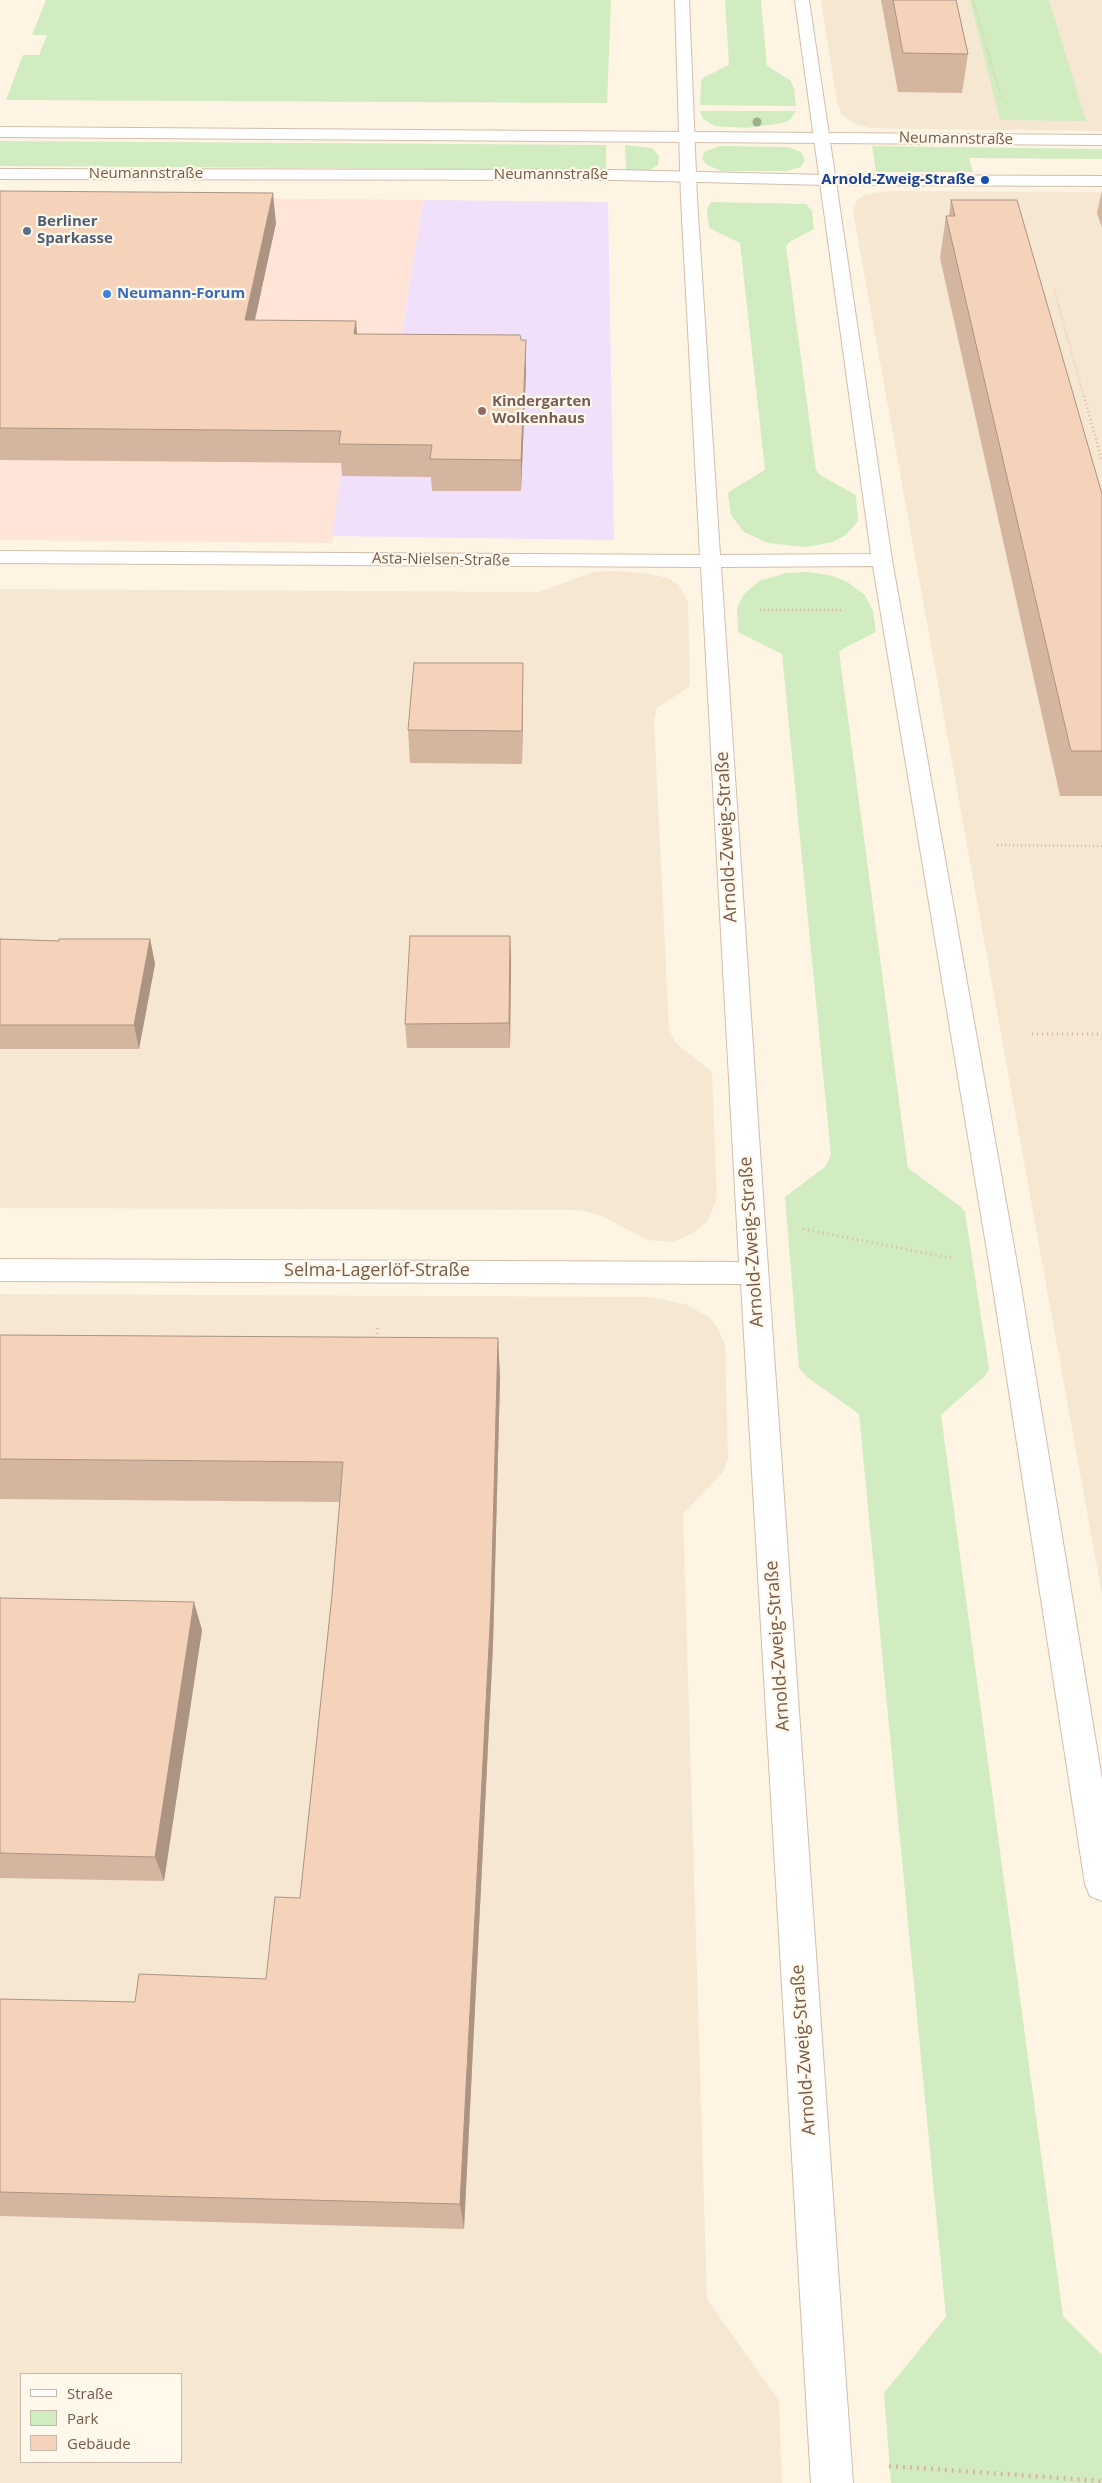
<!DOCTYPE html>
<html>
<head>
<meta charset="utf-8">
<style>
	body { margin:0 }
	#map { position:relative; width:1102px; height:2483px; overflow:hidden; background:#fef4e4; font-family:"Open Sans",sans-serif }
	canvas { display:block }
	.legend { position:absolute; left:20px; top:2373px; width:162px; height:90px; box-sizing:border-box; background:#fff8eb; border:1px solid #c9b9aa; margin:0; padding:6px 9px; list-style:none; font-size:15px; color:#785a48 }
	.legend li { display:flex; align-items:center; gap:10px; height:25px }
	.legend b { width:25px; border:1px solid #c9b9aa }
</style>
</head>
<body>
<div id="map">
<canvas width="1102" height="2483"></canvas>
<ul class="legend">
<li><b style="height:6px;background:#fff"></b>Straße</li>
<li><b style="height:14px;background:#d1ecc1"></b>Park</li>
<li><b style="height:14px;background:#f5d3ba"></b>Gebäude</li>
</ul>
</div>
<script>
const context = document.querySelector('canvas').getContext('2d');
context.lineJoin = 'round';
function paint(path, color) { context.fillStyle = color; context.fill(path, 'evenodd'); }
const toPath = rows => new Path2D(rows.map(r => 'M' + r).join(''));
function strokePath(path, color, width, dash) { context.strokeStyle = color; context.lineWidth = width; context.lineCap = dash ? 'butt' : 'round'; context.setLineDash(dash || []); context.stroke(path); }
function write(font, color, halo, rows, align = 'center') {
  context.font = font + ' "Open Sans",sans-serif'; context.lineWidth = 4.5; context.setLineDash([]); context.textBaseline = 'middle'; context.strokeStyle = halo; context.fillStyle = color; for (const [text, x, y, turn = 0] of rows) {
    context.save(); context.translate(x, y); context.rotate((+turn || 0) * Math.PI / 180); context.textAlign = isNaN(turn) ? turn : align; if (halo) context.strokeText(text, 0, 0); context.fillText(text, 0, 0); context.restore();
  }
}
paint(toPath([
	[821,0,1102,0,1102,131,898,129,870,128,855,124,842,115,837,103],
	[889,191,1102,192,1102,1595,853,212,857,200,864,195],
	[614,571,643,573,668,578,679,585,688,603,690,686,657,708,654,720,669,1030,676,1043,712,1072,717,1198,708,1221,693,1233,673,1242,647,1240,602,1216,580,1210,0,1208,0,589,539,592,593,572],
	[0,1294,650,1297,685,1304,710,1318,717,1327,725,1344,728,1459,723,1472,683,1514,707,2299,779,2401,782,2483,0,2483],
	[21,2374,181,2374,181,2462,21,2462]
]), '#f6e7d2');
paint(toPath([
	[0,196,423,200,401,338,342,463,332,543,0,540]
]), '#ffe4d7');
paint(toPath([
	[423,200,608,202,614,540,332,536,342,463,401,338]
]), '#f1e0fa');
paint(toPath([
	[46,0,611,0,607,103,6,100,23,55,39,55,47,35,32,35],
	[725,0,761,0,767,66,790,80,794,88,796,106,700,105,701,82,703,78,729,65],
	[970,0,1049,0,1086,121,1000,120],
	[700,111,796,111,790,120,782,123,747,128,715,126,703,119],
	[0,141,606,145,606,170,0,166],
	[625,145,652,148,659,156,658,165,650,170,626,170],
	[720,146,788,147,801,152,805,160,801,167,787,171,722,171,707,165,702,159,704,152],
	[872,146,1102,149,1102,159,969,158,973,172,876,172],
	[711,202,806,204,812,211,814,229,791,241,786,246,816,470,820,475,856,495,858,521,846,535,833,542,806,547,768,543,744,532,731,515,728,494,730,491,765,470,740,243,709,228,707,209],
	[808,572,829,575,846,581,865,595,873,611,876,631,874,633,839,651,908,1168,961,1207,965,1212,989,1369,985,1376,941,1415,1063,2316,1102,2355,1102,2483,891,2483,884,2393,946,2317,859,1414,807,1377,799,1368,785,1197,825,1167,831,1155,782,654,738,632,737,609,743,595,759,581,786,573]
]), '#d1ecc1');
const minor = toPath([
	[675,0,689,0,697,199,720,555,871,554,795,0,809,0,892,560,1019,1275,1102,1779,1102,1901,1090,1896,1085,1884,991,1275,873,566,721,567,764,1211,853,2483,811,2483,741,1284,0,1281,0,1259,739,1262,701,567,0,563,0,551,700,555,681,199,675,0]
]);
const tertiary = toPath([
	[0,127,1102,135,1102,145,0,137,0,127],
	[0,169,616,170,827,175,1102,176,1102,186,827,185,616,180,0,179,0,169]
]);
strokePath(minor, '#d2beac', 2);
strokePath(tertiary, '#d2beac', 2);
strokePath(toPath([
	[973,0,1001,97],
	[1054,290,1084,397]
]), '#dab69d', 2, [0.5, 2]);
strokePath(toPath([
	[1084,396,1102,461],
	[760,610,844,610],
	[997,845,1102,846]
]), '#dab69d', 2.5, [1, 3]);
strokePath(toPath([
	[1032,1034,1102,1034],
	[803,1229,951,1258],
	[377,1339,378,1325]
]), '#dab69d', 3, [1, 4]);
strokePath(toPath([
	[889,2466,1102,2481]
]), '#dab69d', 4.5, [2, 5]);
paint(minor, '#fff');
paint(tertiary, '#fff');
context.fillStyle = '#9cb088';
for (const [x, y] of [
	[757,122]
]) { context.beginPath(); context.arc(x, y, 4.5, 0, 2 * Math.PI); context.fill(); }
paint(toPath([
	[881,0,956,0,968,54,962,93,898,92],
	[1102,190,1102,228,1097,213],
	[0,191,276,223,255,320,356,321,357,334,521,340,526,371,521,491,432,491,431,477,342,476,341,463,0,460],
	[951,200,1102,494,1102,796,1060,796,940,258,946,216,949,216],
	[523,696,522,764,410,763,408,730],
	[510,936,511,960,510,1048,407,1048,405,1024],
	[0,939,59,941,150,939,155,964,139,1049,0,1049],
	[0,1335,498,1338,500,1379,493,1645,464,2229,0,2216,0,1999,135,2002,266,1979,300,1898,332,1595,340,1502,0,1499],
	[0,1598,202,1630,164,1881,0,1878]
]), '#d3b5a0');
paint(toPath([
	[273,193,276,223,248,351,245,320],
	[356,321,358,352,354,334],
	[526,340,526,371,521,491,521,460],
	[523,663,523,696,522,764,522,731],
	[510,936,511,960,510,1048,509,1023],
	[150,939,155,964,139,1049,134,1025],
	[498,1338,500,1379,493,1645,464,2229,460,2204],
	[194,1602,202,1630,164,1881,155,1857]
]), '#ac9482');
const building = toPath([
	[893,0,956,0,968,54,903,53,893,0],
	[0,191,273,193,245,320,356,321,354,334,520,335,521,340,526,340,521,460,430,459,432,445,339,444,341,431,0,428,0,191],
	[951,200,1017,200,1102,494,1102,751,1071,751,946,216,955,216,951,200],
	[414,663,523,663,522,731,408,730,414,663],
	[410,936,510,936,509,1023,405,1024,410,936],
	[0,939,59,941,59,939,150,939,134,1025,0,1025,0,939],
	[0,1335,498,1338,491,1607,460,2204,0,2192,0,1999,135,2002,139,1974,266,1979,275,1897,300,1898,332,1595,343,1462,0,1459,0,1335],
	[0,1598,194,1602,155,1857,0,1853,0,1598]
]);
paint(building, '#f5d3ba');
strokePath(building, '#ac9482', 1);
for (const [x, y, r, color] of [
	[985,180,5,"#1a4fb4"],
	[27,231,5,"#5c6f8a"],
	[107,294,5,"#3f7fe0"],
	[482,411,5,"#8d6e63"]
]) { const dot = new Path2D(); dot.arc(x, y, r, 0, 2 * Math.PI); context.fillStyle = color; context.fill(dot); strokePath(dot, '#fff8eb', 2); }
write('15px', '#785a48', '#fff8eb', [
	["Neumannstraße",956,139,1],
	["Neumannstraße",146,174],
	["Neumannstraße",551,175],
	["Asta-Nielsen-Straße",441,560,1]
]);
write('bold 15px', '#164399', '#fff8eb', [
	["Arnold-Zweig-Straße",975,180]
], 'right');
write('bold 15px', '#4e5e75', '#fff8eb', [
	["Berliner",37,222],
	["Sparkasse",37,239]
], 'left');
write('bold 15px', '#366cbe', '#fff8eb', [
	["Neumann-Forum",117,294]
], 'left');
write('bold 15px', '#785e54', '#fff8eb', [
	["Kindergarten",492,402],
	["Wolkenhaus",492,419]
], 'left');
write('18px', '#785a48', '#fff8eb', [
	["Arnold-Zweig-Straße",727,837,-93],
	["Arnold-Zweig-Straße",752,1242,-94],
	["Selma-Lagerlöf-Straße",377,1271],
	["Arnold-Zweig-Straße",778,1646,-94],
	["Arnold-Zweig-Straße",804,2050,-94]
]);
</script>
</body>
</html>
